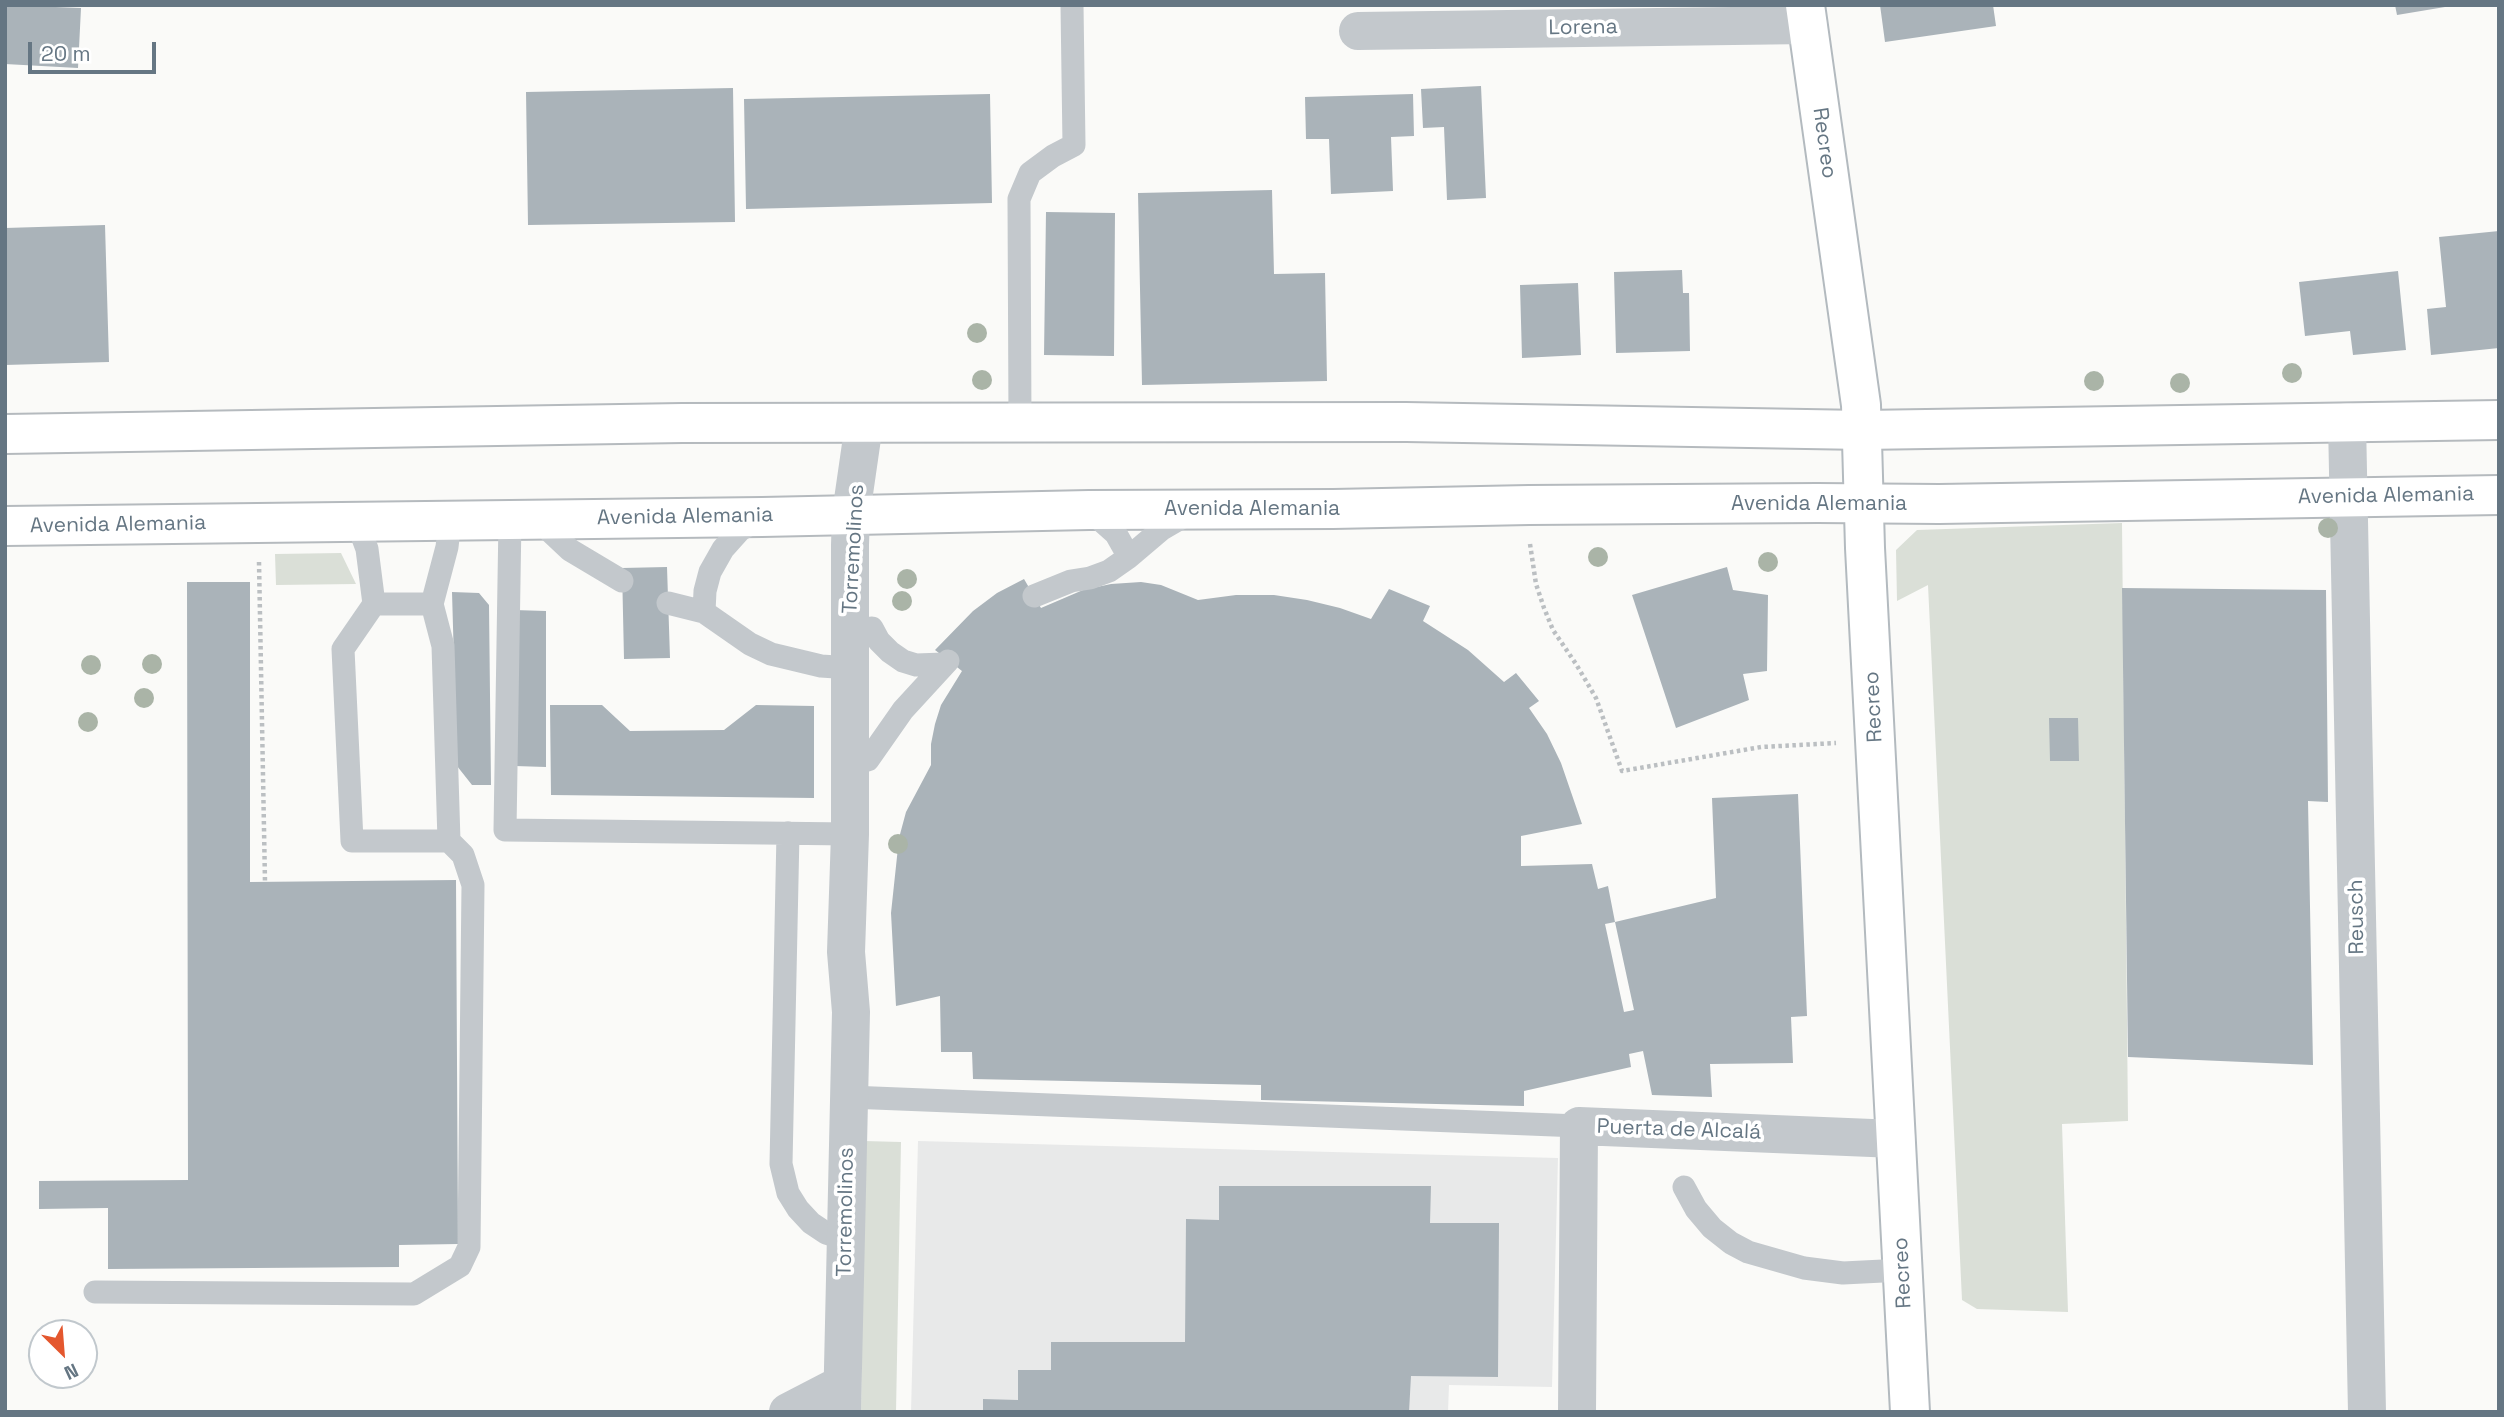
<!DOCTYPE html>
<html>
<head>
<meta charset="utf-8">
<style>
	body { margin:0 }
	#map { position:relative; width:2504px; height:1417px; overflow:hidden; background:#fafaf8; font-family:"Space Grotesk",sans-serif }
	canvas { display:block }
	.frame { position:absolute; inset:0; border:7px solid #657683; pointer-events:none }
	.north { position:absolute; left:28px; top:1319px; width:70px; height:70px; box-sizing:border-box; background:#fff; border:2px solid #c1c8cd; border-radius:50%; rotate:155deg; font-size:19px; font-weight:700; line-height:28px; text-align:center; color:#657683 }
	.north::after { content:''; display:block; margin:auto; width:24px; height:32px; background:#e4572e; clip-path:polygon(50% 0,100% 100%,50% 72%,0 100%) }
	.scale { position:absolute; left:28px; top:42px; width:128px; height:32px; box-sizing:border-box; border:4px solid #657683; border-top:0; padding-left:9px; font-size:21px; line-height:24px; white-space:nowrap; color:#657683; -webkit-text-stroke:5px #fff; paint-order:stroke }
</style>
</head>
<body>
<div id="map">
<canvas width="2504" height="1417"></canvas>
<div class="frame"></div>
<div class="north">N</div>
<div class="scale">20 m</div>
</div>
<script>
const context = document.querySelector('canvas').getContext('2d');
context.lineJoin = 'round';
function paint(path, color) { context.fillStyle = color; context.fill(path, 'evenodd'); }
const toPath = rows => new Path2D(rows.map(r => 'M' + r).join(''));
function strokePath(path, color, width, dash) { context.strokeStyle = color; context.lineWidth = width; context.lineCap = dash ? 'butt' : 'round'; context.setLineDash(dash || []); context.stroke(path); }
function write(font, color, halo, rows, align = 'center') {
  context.font = font + ' "Space Grotesk",sans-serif'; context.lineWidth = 7; context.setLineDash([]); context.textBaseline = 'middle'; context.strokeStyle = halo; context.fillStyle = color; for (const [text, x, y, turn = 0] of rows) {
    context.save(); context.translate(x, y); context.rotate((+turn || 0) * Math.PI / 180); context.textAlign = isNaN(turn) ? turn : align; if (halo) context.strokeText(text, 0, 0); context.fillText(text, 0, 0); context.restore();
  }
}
paint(toPath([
	[918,1141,1558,1158,1552,1387,1449,1385,1448,1412,911,1412]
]), '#e8e9e9');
paint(toPath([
	[2122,523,2128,1121,2062,1124,2068,1312,1977,1309,1962,1300,1928,585,1897,601,1896,550,1917,530],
	[341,553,356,584,276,585,275,554],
	[864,1141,901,1142,896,1412,861,1412]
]), '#dadfd7');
paint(toPath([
	[5,5,81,8,78,68,5,64],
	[1880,5,1993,5,1996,26,1885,42],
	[2395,5,2445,5,2445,7,2397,15],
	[1481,86,1486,198,1447,200,1444,127,1423,128,1421,89],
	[733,88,735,222,528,225,526,92],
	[990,94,992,203,746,209,744,99],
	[1413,94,1414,136,1391,137,1393,191,1331,194,1329,139,1306,139,1305,97],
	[1272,190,1274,274,1325,273,1327,381,1142,385,1138,193],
	[1046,212,1115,213,1114,356,1044,355],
	[105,225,109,362,5,365,5,228],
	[2499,231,2499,348,2431,355,2427,309,2446,307,2439,237],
	[1682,270,1683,293,1689,293,1690,351,1616,353,1614,272],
	[2398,271,2406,350,2353,355,2350,331,2305,336,2299,282],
	[1578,283,1581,355,1522,358,1520,285],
	[667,567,670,658,624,659,622,568],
	[1727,567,1733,590,1768,595,1767,671,1743,674,1749,700,1676,728,1632,595],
	[1024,579,1041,608,1083,590,1111,584,1141,582,1161,585,1198,600,1236,595,1274,595,1307,600,1340,608,1371,619,1389,589,1430,606,1423,621,1468,650,1504,682,1516,673,1539,701,1529,708,1547,734,1561,763,1582,824,1521,836,1521,866,1592,864,1598,889,1608,886,1615,922,1605,924,1624,1012,1634,1010,1615,922,1716,898,1712,798,1798,794,1807,1016,1791,1017,1793,1063,1710,1064,1712,1097,1652,1095,1643,1051,1629,1054,1631,1067,1524,1091,1524,1106,1261,1100,1261,1085,973,1079,972,1052,941,1052,940,996,896,1006,891,913,899,838,906,812,931,765,931,744,935,724,941,705,962,671,935,650,973,611,997,593],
	[187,582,250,582,250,882,456,880,458,1244,399,1245,399,1267,108,1269,108,1208,39,1209,39,1181,188,1180],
	[2122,588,2326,590,2328,802,2308,801,2313,1065,2128,1057],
	[452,592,479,593,489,605,491,785,472,785,457,766],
	[514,610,546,611,546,767,515,766],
	[550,705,602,705,630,731,724,730,756,705,814,706,814,798,551,795],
	[2049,718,2078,718,2079,761,2050,761],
	[1219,1186,1431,1186,1430,1223,1499,1223,1498,1377,1411,1376,1409,1412,983,1412,983,1399,1018,1400,1018,1370,1051,1370,1051,1342,1185,1342,1186,1219,1219,1220]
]), '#aab3b9');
const secondary = toPath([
	[1805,5,1861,405,1865,548,1910,1412]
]);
const primary = toPath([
	[5,434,682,423,1406,422,1863,430,2499,420],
	[5,526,762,517,1089,510,1333,509,1529,505,1817,503,1939,504,2499,495]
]);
strokePath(secondary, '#b3babf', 42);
strokePath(primary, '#b5babe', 42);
strokePath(toPath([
	[1530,544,1536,584,1544,608,1553,630,1576,664,1596,698,1622,771,1761,747,1836,743],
	[259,562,265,882]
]), '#bbbfc2', 4.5, [3.5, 3.5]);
strokePath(toPath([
	[1020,422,1019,199,1030,173,1053,156,1074,145,1072,5],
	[1089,510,1116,534,1129,557],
	[510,519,505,830,850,834],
	[537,519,570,550,622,581],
	[357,522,367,549,374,604,343,649,352,841,449,841,443,646,432,604,447,547,450,521],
	[1034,596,1071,581,1090,578,1109,571,1129,557,1162,529,1186,515],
	[668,603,704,612,750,644,771,654,821,666,851,668],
	[374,604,432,604],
	[704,612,705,591,710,572,723,549,740,530,757,520],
	[872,628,879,641,890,652,903,661,916,665,944,664],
	[868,760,903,710,948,661],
	[788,833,781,1164,788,1193,798,1209,811,1223,826,1233,845,1239],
	[849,1097,1579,1126],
	[1684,1187,1696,1209,1712,1228,1731,1243,1748,1252,1804,1268,1843,1273,1903,1270],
	[95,1292,414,1294,460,1266,469,1247,473,885,463,855,449,841]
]), '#c3c8cc', 23);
strokePath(toPath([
	[1358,31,1808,25],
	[2347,422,2367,1412],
	[788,1412,842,1384],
	[842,1412,851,1012,846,952,850,834,850,545,851,514,864,424],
	[1577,1412,1579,1126,1896,1139]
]), '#c3c8cc', 38);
strokePath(secondary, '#fff', 38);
strokePath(primary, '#fff', 38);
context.fillStyle = '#aab4a7';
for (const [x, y] of [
	[977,333],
	[2292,373],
	[982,380],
	[2094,381],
	[2180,383],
	[2328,528],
	[1598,557],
	[1768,562],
	[907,579],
	[902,601],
	[152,664],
	[91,665],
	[144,698],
	[88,722],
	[898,844]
]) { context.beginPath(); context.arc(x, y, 10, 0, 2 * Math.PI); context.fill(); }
write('21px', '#657683', '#fff', [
	["Lorena",1583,28,-1],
	["Recreo",1824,143,82],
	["Avenida Alemania",2386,496,-1],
	["Avenida Alemania",1819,504],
	["Avenida Alemania",1252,509],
	["Avenida Alemania",685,517,-1],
	["Avenida Alemania",118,525,-1],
	["Torremolinos",854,549,-87],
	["Recreo",1874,707,-93],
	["Reusch",2357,917,-91],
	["Puerta de Alcalá",1679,1130,2],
	["Torremolinos",846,1212,-89],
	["Recreo",1903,1273,-93]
]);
</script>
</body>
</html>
